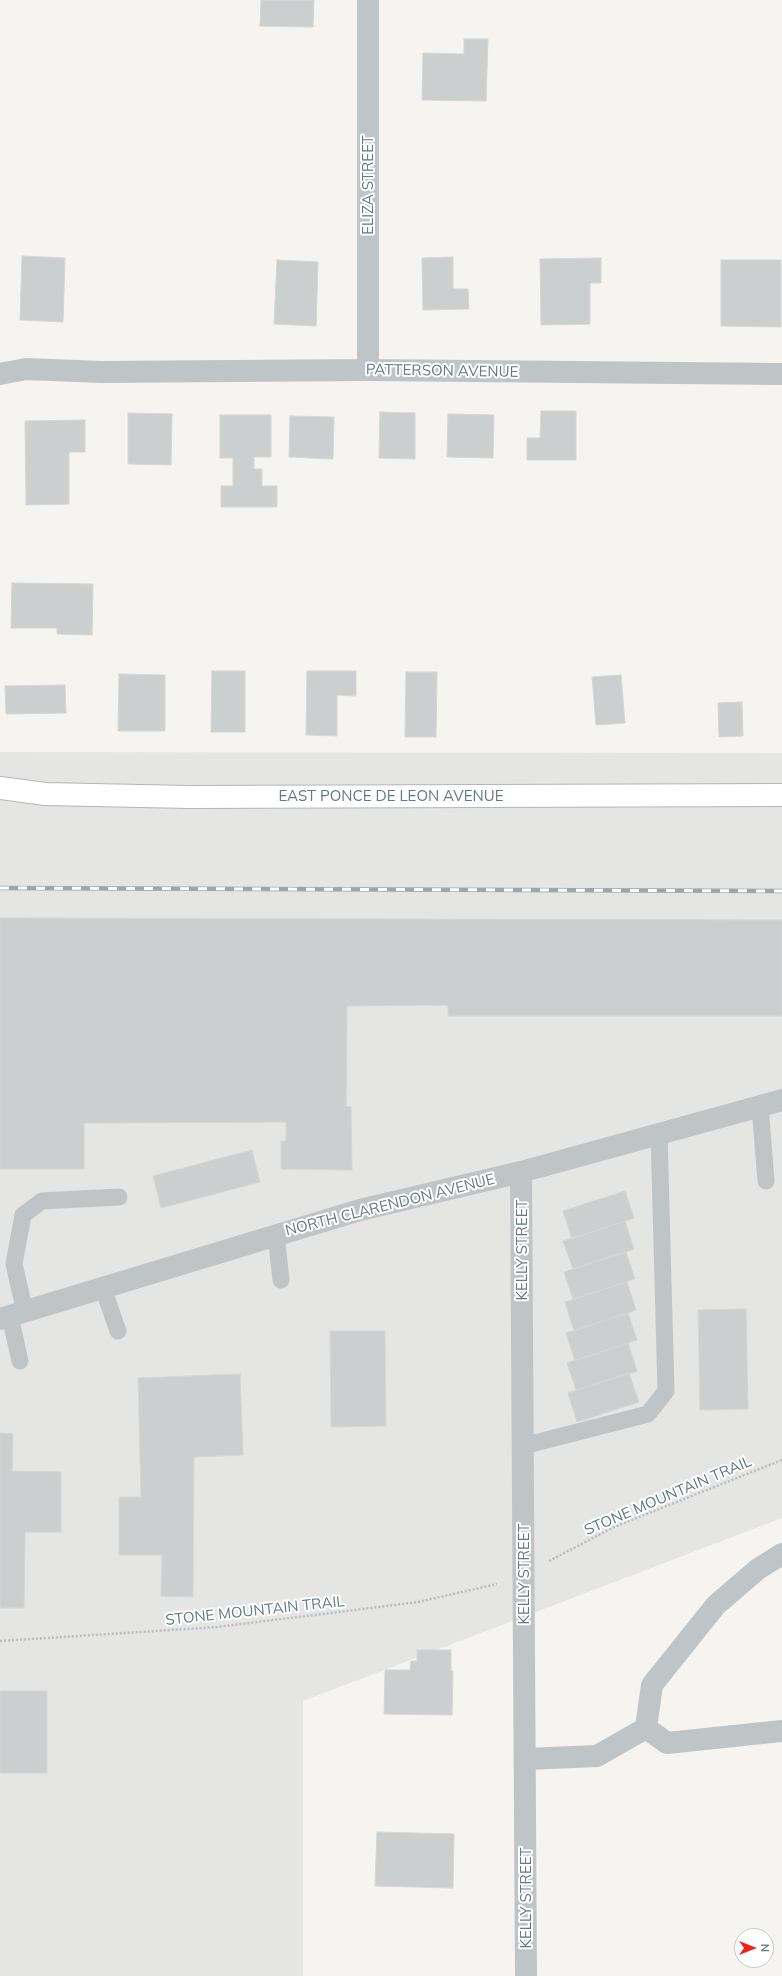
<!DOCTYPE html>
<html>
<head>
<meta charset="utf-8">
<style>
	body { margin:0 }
	#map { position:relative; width:782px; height:1976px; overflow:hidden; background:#f5f4f0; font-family:Mulish,sans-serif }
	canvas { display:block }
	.north { position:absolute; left:734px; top:1928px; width:40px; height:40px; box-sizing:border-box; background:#fff; border:1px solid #c0cacd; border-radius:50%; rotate:90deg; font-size:11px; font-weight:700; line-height:16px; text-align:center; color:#627a83 }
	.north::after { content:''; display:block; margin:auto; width:14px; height:18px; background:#eb231a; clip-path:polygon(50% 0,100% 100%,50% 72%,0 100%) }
</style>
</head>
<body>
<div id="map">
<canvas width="782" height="1976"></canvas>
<div class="north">N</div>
</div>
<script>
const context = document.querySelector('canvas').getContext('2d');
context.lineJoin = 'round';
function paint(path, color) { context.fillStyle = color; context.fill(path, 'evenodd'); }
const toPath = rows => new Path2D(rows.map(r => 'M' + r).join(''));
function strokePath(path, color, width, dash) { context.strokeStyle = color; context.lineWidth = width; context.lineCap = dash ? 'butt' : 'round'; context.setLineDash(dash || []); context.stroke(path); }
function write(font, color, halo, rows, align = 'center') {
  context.font = font + ' Mulish,sans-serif'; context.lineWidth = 4; context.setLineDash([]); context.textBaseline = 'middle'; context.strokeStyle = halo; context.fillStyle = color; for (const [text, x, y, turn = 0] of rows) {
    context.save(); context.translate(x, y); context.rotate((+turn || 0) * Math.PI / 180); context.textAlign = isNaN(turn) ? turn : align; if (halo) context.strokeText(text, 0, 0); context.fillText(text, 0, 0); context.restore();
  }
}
paint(toPath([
	[0,752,782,753,782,1518,303,1701,303,1976,0,1976]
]), '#e5e5e4');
const building = toPath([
	[261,0,314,0,313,27,260,26,261,0],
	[464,39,488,39,486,101,422,100,423,53,464,54,464,39],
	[22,256,65,258,63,322,20,320,22,256],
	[453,257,453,289,468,289,469,309,423,310,422,258,453,257],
	[601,258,601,283,590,283,590,324,541,325,540,259,601,258],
	[277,260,318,262,316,326,274,324,277,260],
	[721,260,781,260,781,327,721,326,721,260],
	[541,411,576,411,576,460,527,460,527,438,540,438,541,411],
	[380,412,415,413,415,459,379,458,380,412],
	[128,413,172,414,171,465,128,464,128,413],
	[448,414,494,415,493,458,447,457,448,414],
	[220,415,271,415,271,457,254,457,254,469,262,469,262,486,277,486,277,507,221,507,221,486,233,486,233,458,220,458,220,415],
	[290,416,334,417,333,459,289,457,290,416],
	[85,420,85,452,69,452,69,504,26,505,25,421,85,420],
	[12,583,93,584,92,635,57,634,57,628,11,628,12,583],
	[212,671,245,671,245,732,211,732,212,671],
	[307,671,356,671,356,696,337,695,337,736,306,735,307,671],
	[406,672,437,672,436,737,405,737,406,672],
	[119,674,165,675,165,731,118,731,119,674],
	[621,675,625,723,596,725,592,677,621,675],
	[65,685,66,713,6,714,5,686,65,685],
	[742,702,743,736,719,737,718,703,742,702],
	[0,918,782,920,782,1016,448,1016,448,1005,347,1006,346,1106,351,1107,352,1170,281,1169,281,1141,286,1141,286,1122,84,1123,84,1169,0,1169,0,918],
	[252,1150,260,1182,161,1208,153,1176,252,1150],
	[625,1191,634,1218,572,1239,563,1211,625,1191],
	[625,1221,634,1249,573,1269,563,1241,625,1221],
	[626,1252,635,1279,573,1299,564,1272,626,1252],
	[627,1282,636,1310,574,1331,565,1302,627,1282],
	[746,1309,748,1409,700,1410,698,1310,746,1309],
	[628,1313,637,1340,575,1361,566,1333,628,1313],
	[330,1331,385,1331,386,1426,331,1427,330,1331],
	[628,1343,637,1371,576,1390,567,1363,628,1343],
	[629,1373,639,1402,577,1422,568,1393,629,1373],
	[240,1374,243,1455,194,1457,193,1597,161,1596,162,1555,119,1555,119,1497,141,1497,138,1378,240,1374],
	[0,1433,13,1434,12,1471,61,1472,61,1532,25,1532,24,1608,0,1608,0,1433],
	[417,1650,451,1650,451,1671,453,1671,452,1715,384,1714,385,1670,410,1670,411,1661,417,1661,417,1650],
	[0,1691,47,1691,47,1773,0,1773,0,1691],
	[377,1832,454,1834,453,1888,375,1886,377,1832]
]);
paint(building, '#cccfd0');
strokePath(building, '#d6d5d3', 1);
const secondary = toPath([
	[0,788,45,794,189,797,782,795]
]);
strokePath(secondary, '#afb7ba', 24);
strokePath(toPath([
	[549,1561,614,1527,782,1460],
	[0,1641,218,1627,418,1602,497,1584]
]), '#b9bcbe', 2.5, [2, 2]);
strokePath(toPath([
	[760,1106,766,1181],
	[276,1235,281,1280],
	[103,1288,118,1331],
	[25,1312,14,1264,23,1215,42,1201,119,1197],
	[10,1316,20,1361],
	[523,1446,648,1414,666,1391,659,1134]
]), '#bfc4c7', 17);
strokePath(toPath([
	[368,0,368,370],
	[0,374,26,369,102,372,368,370,782,374],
	[521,1172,526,1976],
	[646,1728,667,1743,782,1731],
	[526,1759,597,1756,646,1728,652,1685,716,1605,758,1569,782,1554]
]), '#bfc4c7', 22);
strokePath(toPath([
	[0,1319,360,1210,521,1172,782,1100]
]), '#bfc4c7', 22);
strokePath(secondary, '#fff', 22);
const rail = toPath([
	[0,888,782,891]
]);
strokePath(rail, '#9da7ab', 4.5);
strokePath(rail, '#fff', 3, [9]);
write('15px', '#627a83', '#fff', [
	["ELIZA STREET",368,185,-90],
	["PATTERSON AVENUE",442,371,1],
	["EAST PONCE DE LEON AVENUE",391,796],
	["NORTH CLARENDON AVENUE",390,1205,-14],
	["KELLY STREET",522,1250,-90],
	["STONE MOUNTAIN TRAIL",668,1496,-23],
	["KELLY STREET",524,1574,-90],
	["STONE MOUNTAIN TRAIL",255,1611,-6],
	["KELLY STREET",526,1898,-90]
]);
</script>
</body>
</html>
